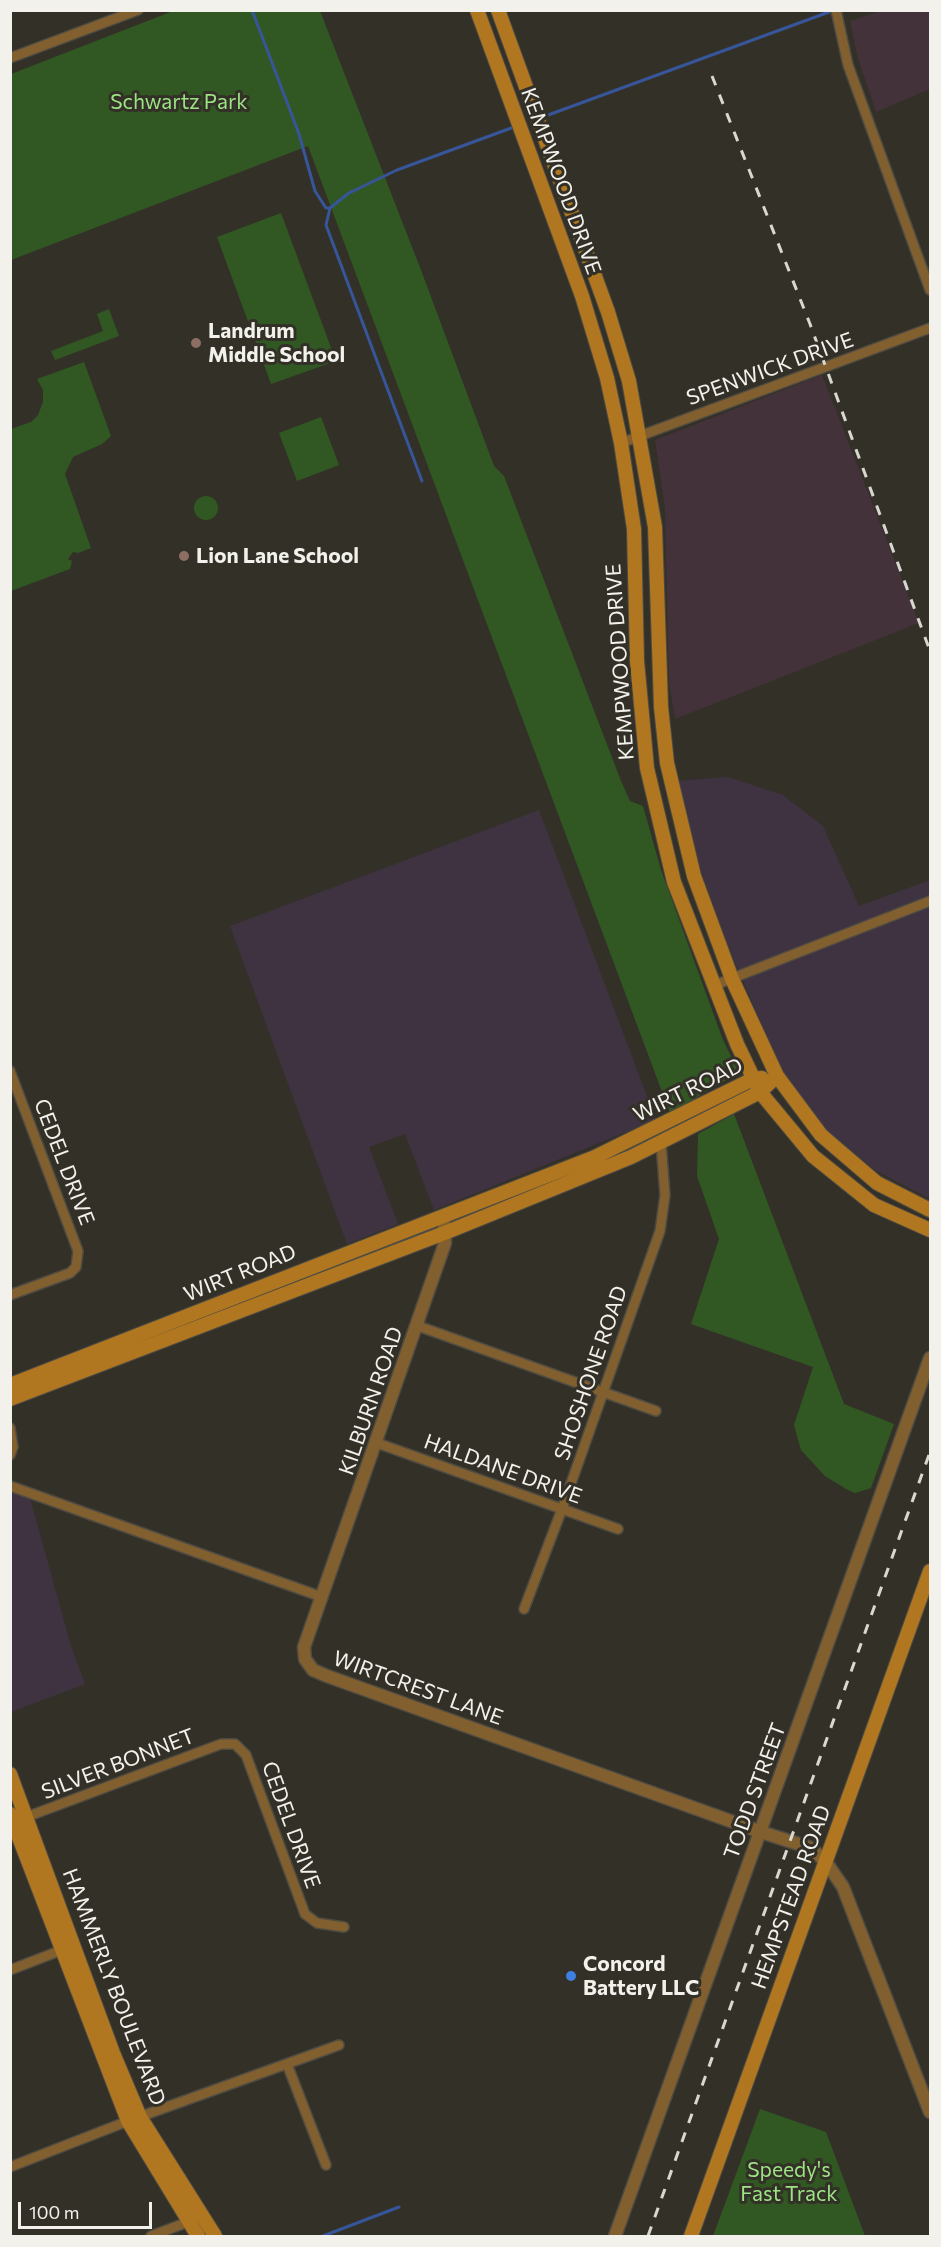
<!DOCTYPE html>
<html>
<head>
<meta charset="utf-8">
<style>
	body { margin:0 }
	#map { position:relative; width:941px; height:2247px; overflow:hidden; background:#333028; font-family:Commissioner,sans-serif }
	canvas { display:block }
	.frame { position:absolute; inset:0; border:12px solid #f3f1ec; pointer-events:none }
	.scale { position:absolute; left:18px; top:2202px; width:134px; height:27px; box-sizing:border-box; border:3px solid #f3f1ec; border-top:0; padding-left:8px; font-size:18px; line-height:21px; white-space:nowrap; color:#f3f1ec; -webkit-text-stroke:4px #333028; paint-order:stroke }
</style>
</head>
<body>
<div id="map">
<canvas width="941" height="2247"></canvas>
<div class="frame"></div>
<div class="scale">100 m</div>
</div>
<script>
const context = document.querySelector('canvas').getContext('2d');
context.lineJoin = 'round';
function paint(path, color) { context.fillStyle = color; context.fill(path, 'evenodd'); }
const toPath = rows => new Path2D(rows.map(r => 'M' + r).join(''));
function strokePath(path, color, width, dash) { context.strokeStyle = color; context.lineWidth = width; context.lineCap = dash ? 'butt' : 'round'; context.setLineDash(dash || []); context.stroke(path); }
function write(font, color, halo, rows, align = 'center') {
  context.font = font + ' Commissioner,sans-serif'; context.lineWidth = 6; context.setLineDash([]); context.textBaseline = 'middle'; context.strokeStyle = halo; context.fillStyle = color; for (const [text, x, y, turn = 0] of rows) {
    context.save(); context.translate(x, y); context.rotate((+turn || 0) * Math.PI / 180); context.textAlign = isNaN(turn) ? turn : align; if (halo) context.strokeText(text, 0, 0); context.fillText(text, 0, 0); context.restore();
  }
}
paint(toPath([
	[728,777,783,795,823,826,859,906,930,880,930,1199,875,1170,816,1121,781,1069,728,946,701,871,677,781],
	[539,810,656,1120,434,1210,405,1134,369,1147,398,1224,347,1244,230,926],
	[11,1492,30,1498,71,1646,85,1684,11,1712]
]), '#3f3341');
paint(toPath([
	[880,11,930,11,930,89,876,112,857,55,850,21],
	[822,375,919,623,675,719,669,681,665,508,655,440]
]), '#44323a');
paint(toPath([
	[173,11,320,11,421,270,494,466,504,476,621,781,630,801,643,806,661,870,723,1040,737,1068,733,1076,670,1113,308,146,11,260,11,74],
	[281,213,336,361,271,384,217,237],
	[109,309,119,336,55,360,51,351,103,331,97,314],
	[84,362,111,436,102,444,73,457,65,474,91,548,78,553,73,552,68,559,72,561,70,569,11,591,11,429,31,422,38,415,43,402,43,390,37,379],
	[321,417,339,465,297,481,279,433],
	'194 508a12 12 0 1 1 24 0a12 12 0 1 1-24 0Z',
	[734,1114,844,1404,894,1424,871,1488,855,1493,846,1489,825,1476,801,1450,794,1425,813,1367,691,1324,719,1239,697,1176,698,1134],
	[760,2109,826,2132,865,2236,713,2236]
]), '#315823');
strokePath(toPath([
	[252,10,299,134,315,191,326,208,330,208],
	[540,118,829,12],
	[422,481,326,225,330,208,349,193,397,170,514,127],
	[323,2236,399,2207]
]), '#375699', 3);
const minor = toPath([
	[836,10,848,65,930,290],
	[10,58,138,10],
	[621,443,930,328],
	[715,985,930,901],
	[10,1071,78,1251,76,1267,70,1273,10,1295],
	[418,1326,656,1411],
	[10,1428,13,1447,10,1455],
	[377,1443,618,1529],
	[10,1486,322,1597],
	[524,1609,562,1509,660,1231,665,1195,661,1143],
	[21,1819,221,1744,235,1744,246,1755,305,1914,317,1923,344,1927],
	[10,1970,67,1948],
	[287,2064,326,2165],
	[10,2167,128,2121,339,2045],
	[151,2236,193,2220]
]);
const tertiary = toPath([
	[444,1224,445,1243,304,1647,305,1659,313,1670,327,1676,761,1832,811,1848,826,1862,843,1887,930,2112],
	[615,2236,930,1358]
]);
const secondary = toPath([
	[477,10,582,296,607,378,621,443,634,529,637,661,647,768,674,882,737,1044,760,1092,813,1156,874,1205,930,1230],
	[498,10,608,312,629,381,655,527,661,707,667,763,694,876,732,979,777,1076,821,1135,877,1183,930,1210],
	[10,1385,595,1157,753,1079,762,1078],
	[10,1399,447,1232,631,1157,760,1092,777,1076],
	[10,1774,113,2053,140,2117,215,2236],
	[10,1814,128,2121,198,2236],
	[691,2236,930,1571]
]);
strokePath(minor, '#4e4b43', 12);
strokePath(tertiary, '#4e4b43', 15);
strokePath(secondary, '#4e4b43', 16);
strokePath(minor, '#825f2f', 9);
strokePath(tertiary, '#825f2f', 12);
strokePath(secondary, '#b07720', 14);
strokePath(toPath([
	[712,76,810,324,930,651],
	[648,2236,930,1452]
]), '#d9d7d2', 3, [10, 10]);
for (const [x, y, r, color] of [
	[196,343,6,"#8d6e63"],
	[184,556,6,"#8d6e63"],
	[571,1976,6,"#3f7fe0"]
]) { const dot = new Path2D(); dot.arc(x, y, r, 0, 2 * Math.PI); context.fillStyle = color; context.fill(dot); strokePath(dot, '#333028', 2); }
write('21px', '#9be383', '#333028', [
	["Schwartz Park",179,102],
	["Speedy's",789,2170],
	["Fast Track",789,2194]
]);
write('21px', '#f3f1ec', '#333028', [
	["KEMPWOOD DRIVE",561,181,70],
	["SPENWICK DRIVE",770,369,-20],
	["KEMPWOOD DRIVE",620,662,-94],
	["WIRT ROAD",688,1090,-26],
	["CEDEL DRIVE",64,1162,69],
	["WIRT ROAD",240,1273,-22],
	["SHOSHONE ROAD",591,1373,-71],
	["KILBURN ROAD",371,1401,-71],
	["HALDANE DRIVE",503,1469,20],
	["WIRTCREST LANE",418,1688,20],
	["SILVER BONNET",118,1764,-21],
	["TODD STREET",755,1791,-70],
	["CEDEL DRIVE",291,1825,70],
	["HEMPSTEAD ROAD",791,1897,-70],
	["HAMMERLY BOULEVARD",114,1987,69]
]);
write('bold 21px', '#f3f1ec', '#333028', [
	["Landrum",208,331],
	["Middle School",208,355],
	["Lion Lane School",196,556],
	["Concord",583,1964],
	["Battery LLC",583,1988]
], 'left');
</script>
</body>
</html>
